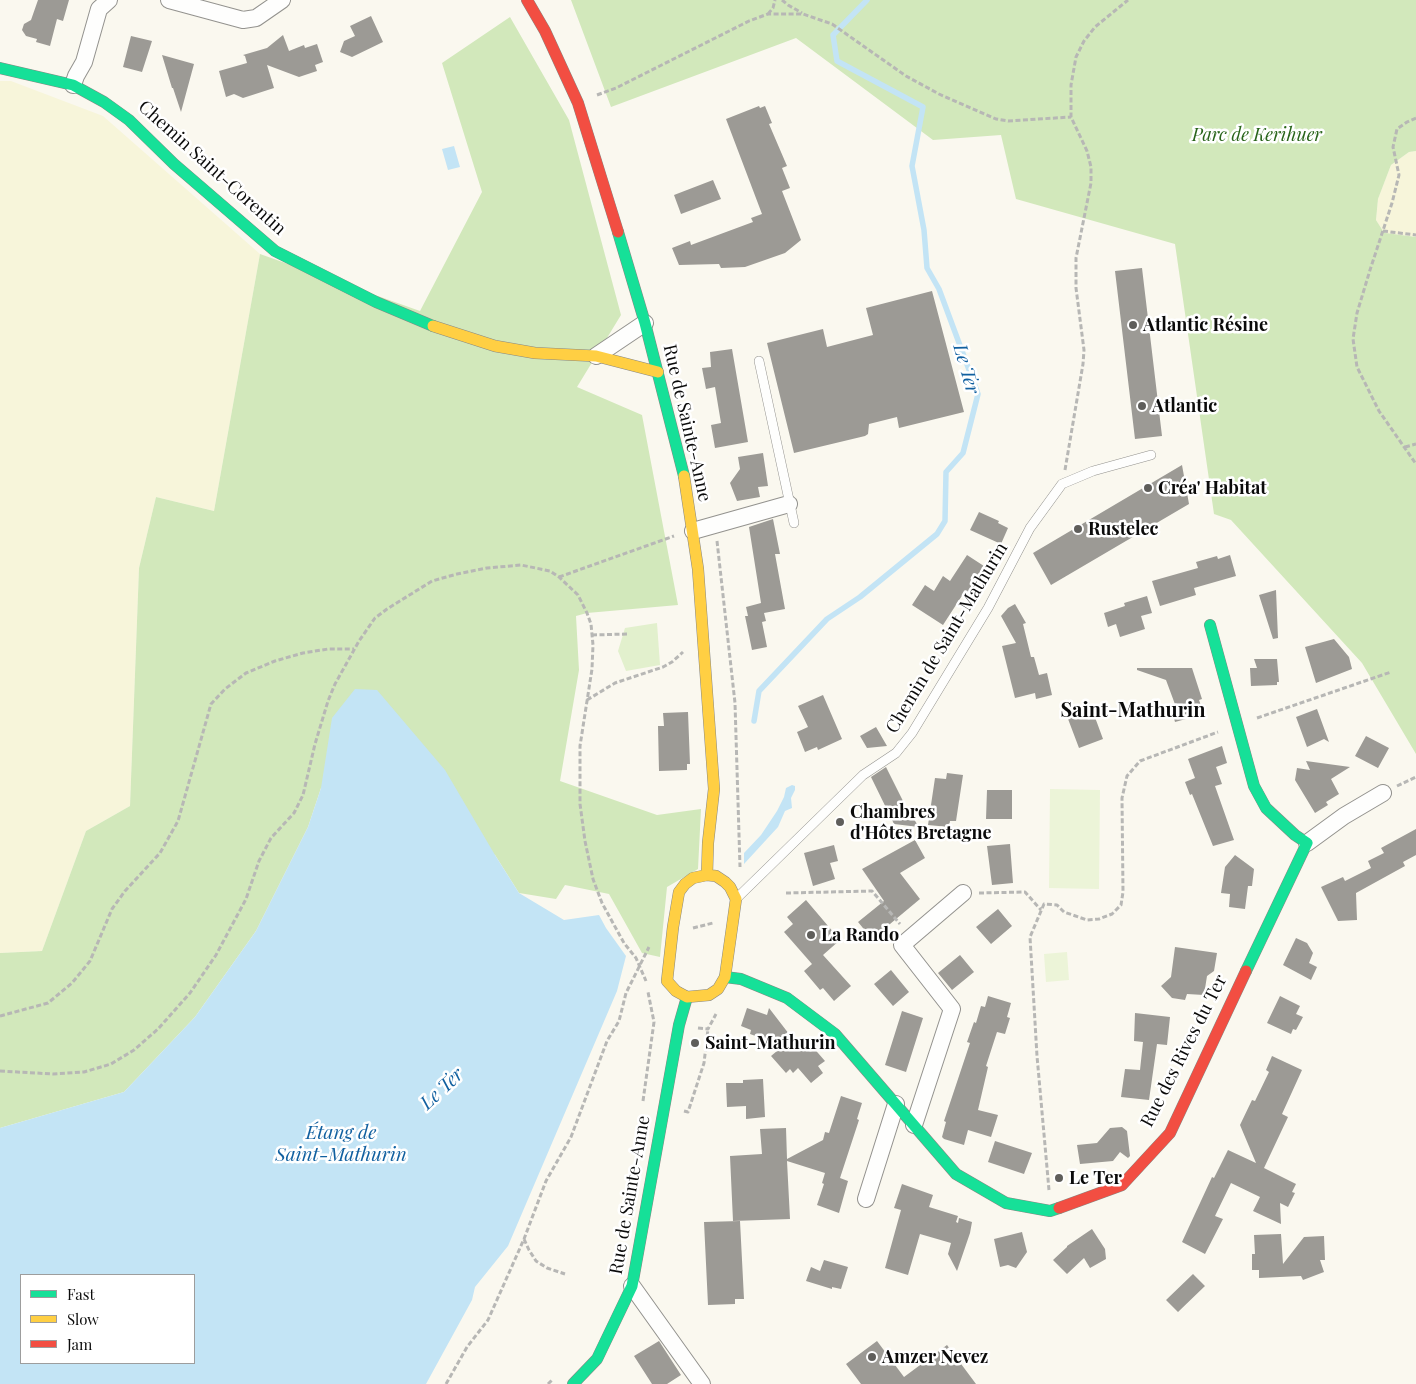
<!DOCTYPE html>
<html>
<head>
<meta charset="utf-8">
<style>
	body { margin:0 }
	#map { position:relative; width:1416px; height:1384px; overflow:hidden; background:#faf8ef; font-family:"Playfair Display",serif }
	canvas { display:block }
	.legend { position:absolute; left:20px; top:1274px; width:175px; height:90px; box-sizing:border-box; background:#fff; border:1px solid #9d9d9d; margin:0; padding:6px 9px; list-style:none; font-size:15px; color:#0b0b0b }
	.legend li { display:flex; align-items:center; gap:10px; height:25px }
	.legend b { width:25px; border:1px solid #9d9d9d }
</style>
</head>
<body>
<div id="map">
<canvas width="1416" height="1384"></canvas>
<ul class="legend">
<li><b style="height:6px;background:#16e098"></b>Fast</li>
<li><b style="height:6px;background:#ffcf43"></b>Slow</li>
<li><b style="height:6px;background:#f24e42"></b>Jam</li>
</ul>
</div>
<script>
const context = document.querySelector('canvas').getContext('2d');
context.lineJoin = 'round';
function paint(path, color) { context.fillStyle = color; context.fill(path, 'evenodd'); }
const toPath = rows => new Path2D(rows.map(r => 'M' + r).join(''));
function strokePath(path, color, width, dash) { context.strokeStyle = color; context.lineWidth = width; context.lineCap = dash ? 'butt' : 'round'; context.setLineDash(dash || []); context.stroke(path); }
function write(font, color, halo, rows, align = 'center') {
  context.font = font + ' "Playfair Display",serif'; context.lineWidth = 5; context.setLineDash([]); context.textBaseline = 'middle'; context.strokeStyle = halo; context.fillStyle = color; for (const [text, x, y, turn = 0] of rows) {
    context.save(); context.translate(x, y); context.rotate((+turn || 0) * Math.PI / 180); context.textAlign = isNaN(turn) ? turn : align; if (halo) context.strokeText(text, 0, 0); context.fillText(text, 0, 0); context.restore();
  }
}
paint(toPath([
	[0,81,11,81,103,116,260,254,214,511,156,497,139,568,130,806,86,831,42,951,0,953],
	[1416,151,1416,237,1386,233,1383,231,1376,220,1378,199,1391,165,1409,152]
]), '#f7f5da');
paint(toPath([
	[657,623,660,665,626,671,618,651,625,628]
]), '#e2f0cd');
paint(toPath([
	[571,0,1416,0,1416,151,1409,152,1391,165,1378,199,1376,220,1383,231,1386,233,1416,237,1416,754,1362,663,1231,520,1214,514,1175,244,1016,199,1001,135,933,140,796,38,611,107],
	[510,17,569,120,621,315,577,387,642,415,678,605,587,613,576,616,579,670,560,781,657,815,701,809,698,869,667,887,660,957,642,953,609,894,565,885,556,899,519,893,495,855,321,788,308,827,256,931,195,1017,124,1092,0,1128,0,953,42,951,86,831,130,806,139,568,156,497,214,511,260,254,420,311,482,192,442,63]
]), '#d2e8bb');
paint(toPath([
	[1050,789,1100,790,1099,889,1049,888],
	[1067,952,1069,980,1046,982,1044,954]
]), '#ecf4d8');
paint(toPath([
	[454,146,460,167,448,170,442,149],
	[355,689,377,690,445,770,495,855,519,893,564,920,599,915,606,928,626,956,617,991,508,1246,475,1287,472,1300,426,1384,0,1384,0,1128,124,1092,195,1017,256,931,308,827,321,788,332,718],
	[21,1275,194,1275,194,1363,21,1363],
	[792,785,795,786,795,790,791,798,792,808,785,811,778,827,744,864,744,853,761,835,777,811,784,797,786,788]
]), '#c3e4f5');
strokePath(toPath([
	[754,721,759,691,827,619,860,597,937,534,945,521,946,472,963,453,978,394,939,289,927,268,924,230,912,166,923,107,837,61,833,35,867,0]
]), '#c3e4f5', 5.5);
paint(toPath([
	[38,0,69,0,63,21,57,19,50,46,36,42,37,39,26,36,22,30,24,24,31,20],
	[371,16,383,42,352,57,340,52,344,41,355,36,350,26],
	[283,35,289,51,304,45,305,48,317,44,323,62,315,65,317,71,299,77,267,65,274,88,243,98,234,94,226,97,219,71,247,63,245,56,243,55,267,48],
	[131,36,152,41,142,72,123,67],
	[162,55,194,64,181,112,173,88,172,88],
	[759,106,760,108,765,106,772,123,769,124,787,166,782,168,790,188,782,191,801,240,785,253,745,267,721,268,719,264,679,265,672,248,690,241,691,245,753,222,751,218,762,214,726,119],
	[713,180,721,199,681,214,674,195],
	[1142,268,1162,436,1135,439,1115,271],
	[932,291,964,412,899,428,897,417,869,424,868,434,865,436,794,453,767,343,823,329,827,347,873,335,866,308],
	[732,349,748,442,715,448,711,425,721,423,715,387,706,389,702,368,711,367,710,352],
	[763,453,768,486,758,487,760,497,737,501,730,483,740,469,738,457],
	[1182,465,1189,504,1051,585,1033,553],
	[979,512,999,521,998,523,1008,528,1001,544,970,530],
	[773,519,780,554,775,554,785,609,764,613,766,621,762,622,767,647,752,650,745,616,748,616,746,607,761,603,749,527],
	[967,555,987,568,980,579,983,581,976,598,965,591,943,625,912,605,925,585,934,591,943,576,950,581],
	[1230,555,1236,576,1194,588,1196,595,1160,606,1152,581,1198,568,1196,562,1217,556,1218,559],
	[1276,590,1278,638,1273,639,1259,595],
	[1147,596,1152,613,1141,616,1145,629,1120,637,1116,624,1108,627,1104,613,1125,606,1124,603],
	[1015,604,1026,623,1023,624,1031,657,1034,657,1039,675,1047,673,1052,695,1036,699,1035,693,1015,698,1002,646,1016,643,1001,616,1008,608],
	[1334,639,1349,657,1352,669,1316,683,1305,647],
	[1254,659,1277,659,1279,682,1277,682,1277,685,1251,686,1250,668,1257,668],
	[1137,668,1192,668,1202,699,1199,700,1204,714,1175,722,1171,708,1176,707,1166,680,1137,670],
	[823,695,842,739,818,750,817,747,805,752,797,732,808,727,798,706],
	[1089,701,1103,739,1079,748,1065,711],
	[1317,709,1329,742,1324,739,1307,747,1296,717],
	[688,712,690,764,687,764,687,770,659,771,658,726,664,726,663,713],
	[876,727,887,746,867,748,860,736],
	[1366,736,1389,748,1378,768,1355,756],
	[1222,746,1227,763,1216,767,1222,784,1215,786,1234,840,1213,846,1192,794,1190,795,1185,782,1195,778,1188,759],
	[1306,761,1350,767,1331,779,1339,794,1326,802,1328,805,1315,813,1295,780,1297,768,1310,770],
	[886,767,906,807,919,827,894,824,871,777],
	[947,773,963,775,956,821,950,821,949,827,928,825,935,778,946,779],
	[987,790,1012,790,1012,819,986,819],
	[1416,829,1416,855,1403,862,1405,866,1356,893,1357,920,1338,921,1321,887,1343,877,1345,881,1371,868,1368,861,1384,853,1381,848],
	[915,840,925,858,900,873,920,899,872,939,858,922,884,901,862,869],
	[1010,844,1013,883,992,885,987,846],
	[834,845,838,861,830,863,835,879,813,886,804,853],
	[1235,855,1254,869,1252,886,1248,886,1245,909,1229,907,1230,894,1221,893,1225,867],
	[806,900,840,940,823,955,851,986,834,1001,823,988,820,990,804,971,812,964,784,932,793,924,787,917],
	[998,909,1012,926,991,944,976,927],
	[1296,938,1307,943,1313,953,1309,963,1317,967,1311,980,1283,965],
	[1175,947,1217,953,1214,971,1207,976,1204,995,1187,994,1185,1000,1172,998,1161,986,1171,977],
	[960,955,974,972,952,990,938,973],
	[891,970,909,992,893,1006,874,984],
	[988,996,1011,1003,1007,1017,1010,1018,1005,1034,997,1032,986,1066,988,1067,978,1110,998,1115,991,1137,968,1130,964,1145,944,1139,942,1137,946,1122,944,1121,970,1043,967,1042,974,1022,976,1023,981,1006,985,1007],
	[1280,996,1300,1006,1296,1014,1303,1017,1296,1030,1293,1029,1291,1034,1267,1023],
	[747,1008,767,1015,769,1008,799,1047,801,1045,805,1050,811,1045,825,1061,818,1066,823,1073,811,1083,798,1068,793,1073,790,1069,786,1073,771,1056,783,1046,750,1034,751,1030,741,1026],
	[902,1011,923,1018,906,1072,885,1065],
	[1135,1013,1170,1017,1167,1045,1157,1044,1149,1100,1121,1097,1125,1069,1140,1070,1143,1042,1134,1041],
	[1272,1056,1302,1070,1282,1114,1288,1117,1264,1168,1296,1184,1292,1192,1295,1193,1288,1207,1280,1203,1281,1224,1253,1211,1260,1197,1231,1183,1215,1216,1223,1219,1205,1254,1182,1242,1212,1177,1214,1178,1228,1150,1256,1163,1240,1125,1252,1100,1255,1101,1269,1072,1266,1070],
	[763,1079,765,1117,746,1119,746,1106,727,1107,726,1083,743,1083,743,1080],
	[841,1096,862,1103,857,1119,859,1120,840,1178,848,1181,839,1213,817,1205,824,1184,822,1183,825,1173,787,1161,790,1219,733,1221,730,1156,762,1154,760,1129,786,1128,787,1159,823,1140,825,1132,829,1133],
	[1122,1127,1127,1131,1130,1156,1128,1158,1120,1152,1113,1161,1080,1164,1077,1145,1097,1143,1110,1128],
	[995,1141,1032,1153,1024,1174,988,1162],
	[902,1184,933,1195,929,1207,958,1216,956,1222,958,1223,959,1218,972,1222,970,1233,957,1271,948,1254,951,1243,920,1234,908,1275,885,1268,901,1210,894,1208],
	[740,1221,744,1299,735,1299,735,1304,708,1305,704,1222],
	[1092,1229,1105,1249,1106,1259,1090,1268,1084,1258,1067,1274,1053,1260,1067,1247,1067,1246],
	[1022,1232,1027,1252,1016,1268,1008,1265,1000,1267,994,1239],
	[1281,1234,1283,1264,1304,1237,1324,1236,1325,1260,1320,1260,1324,1272,1303,1280,1301,1276,1259,1278,1259,1270,1252,1270,1252,1254,1255,1254,1254,1235],
	[824,1260,848,1267,841,1289,832,1287,832,1289,806,1281,811,1267,820,1271],
	[1193,1274,1205,1286,1178,1312,1166,1300],
	[659,1341,681,1375,667,1384,652,1384,634,1356],
	[877,1341,904,1377,947,1345,976,1384,861,1384,846,1364]
]), '#9c9a95');
const lane = toPath([
	[759,361,794,523],
	[738,897,863,775,896,753,912,733,988,608,1030,528,1062,484,1093,471,1151,455]
]);
const street = toPath([
	[169,0,243,20,256,18,282,0],
	[73,85,76,76,84,62,99,9,109,0],
	[596,356,645,323],
	[693,531,789,504],
	[1307,843,1344,816,1383,793],
	[914,1125,952,1009,902,945,963,893],
	[866,1199,896,1104],
	[632,1286,702,1384]
]);
const fast = toPath([
	[0,68,73,85,104,102,129,120,174,164,275,251,376,302,433,326],
	[618,232,645,323,684,476],
	[1210,625,1254,786,1266,808,1295,835,1307,843,1246,971],
	[725,977,741,979,787,998,835,1034,956,1174,1006,1203,1050,1211,1059,1208],
	[573,1384,597,1359,632,1286,679,1025,687,997]
]);
const slow = toPath([
	[433,326,495,346,535,353,596,356,658,372],
	[684,476,698,569,714,789,708,843,707,875],
	[707,875,716,876,725,882,730,887,736,899,725,977,718,989,709,995,687,997,676,991,667,981,673,927,679,892,685,884,693,878,707,875]
]);
const jam = toPath([
	[527,0,545,31,578,103,618,232],
	[1059,1208,1122,1185,1170,1133,1246,971]
]);
strokePath(lane, '#93928e', 10);
strokePath(street, '#93928e', 18);
strokePath(fast, '#898884', 12);
strokePath(slow, '#898884', 12);
strokePath(jam, '#898884', 12);
strokePath(toPath([
	[782,0,788,5,802,13],
	[768,14,773,8,775,0],
	[597,95,616,88,749,21,768,14,803,14,832,24,906,76,939,94,996,119,1008,121,1071,117],
	[1416,118,1407,122,1397,129,1393,147,1399,175,1392,203,1370,270,1357,313,1353,339,1357,367,1379,411,1416,464],
	[1383,231,1416,235],
	[1405,447,1416,444],
	[1065,470,1083,364,1084,350,1076,288,1076,258,1091,183,1091,167,1087,151,1071,117,1071,85,1076,57,1084,41,1095,27,1128,0],
	[717,541,735,703,740,867],
	[559,577,674,536],
	[592,635,627,634],
	[587,700,615,683,663,667,672,662,683,652],
	[1257,718,1391,672],
	[1397,786,1416,777],
	[786,893,872,891,900,924],
	[979,893,1025,892,1041,910],
	[693,928,713,923],
	[0,1016,48,1003,72,983,90,961,112,909,125,891,160,853,178,821,211,704,225,689,246,673,275,661,303,653,328,649,354,649],
	[698,1028,708,1029,716,1014],
	[0,1071,53,1074,84,1072,111,1064,134,1050,158,1029,190,993,216,955,246,899,259,861,271,838,294,813,303,795,315,744,328,701,335,684,359,641,375,618,387,609,432,581,457,574,487,568,521,565,550,571,559,577,578,595,587,613,591,624,593,645,592,669,580,746,580,804,585,841,593,879,602,903,624,943,636,958,646,981],
	[643,1101,654,1022,648,992],
	[684,1111,688,1112,704,1063,708,1029],
	[1049,1190,1037,1056,1030,937,1044,904,1057,905,1064,912,1087,920,1099,919,1112,914,1121,905,1123,892,1122,798,1127,776,1140,761,1218,732],
	[524,1239,529,1250,536,1261,547,1268,565,1274],
	[446,1384,467,1347,488,1320,524,1239,546,1181,571,1137,607,1041,619,1021,626,993,649,947],
	[548,1384,553,1379]
]), '#b7b7b5', 3, [5, 2.5]);
strokePath(lane, '#fefefd', 9);
strokePath(street, '#fefefd', 16);
strokePath(fast, '#16e098', 11);
strokePath(slow, '#ffcf43', 11);
strokePath(jam, '#f24e42', 11);
for (const [x, y, r, color] of [
	[1133,325,5,"#5f5e5b"],
	[1142,406,5,"#5f5e5b"],
	[1148,488,5,"#5f5e5b"],
	[1078,529,5,"#5f5e5b"],
	[840,822,5,"#5f5e5b"],
	[811,935,5,"#5f5e5b"],
	[695,1043,5,"#5f5e5b"],
	[1059,1178,5,"#5f5e5b"],
	[872,1357,5,"#5f5e5b"]
]) { const dot = new Path2D(); dot.arc(x, y, r, 0, 2 * Math.PI); context.fillStyle = color; context.fill(dot); strokePath(dot, '#fff', 2); }
write('italic 18px', '#28641a', '#fff', [
	["Parc de Kerihuer",1257,135]
]);
write('18px', '#0b0b0b', '#fff', [
	["Chemin Saint-Corentin",212,168,42],
	["Rue de Sainte-Anne",687,423,77],
	["Chemin de Saint-Mathurin",947,638,-59],
	["Rue des Rives du Ter",1184,1051,-63],
	["Rue de Sainte-Anne",630,1195,-80]
]);
write('bold 18px', '#0b0b0b', '#fff', [
	["Atlantic Résine",1143,325],
	["Atlantic",1152,406],
	["Créa' Habitat",1158,488],
	["Rustelec",1088,529],
	["Chambres",850,812],
	["d'Hôtes Bretagne",850,833],
	["La Rando",821,935],
	["Saint-Mathurin",705,1043],
	["Le Ter",1069,1178],
	["Amzer Nevez",882,1357]
], 'left');
write('italic 19px', '#1160a0', '#fff', [
	["Le Ter",966,369,74],
	["Le Ter",442,1089,-43],
	["Étang de",341,1133],
	["Saint-Mathurin",341,1155]
]);
write('bold 20px', '#0b0b0b', '#fff', [
	["Saint-Mathurin",1133,711]
]);
</script>
</body>
</html>
